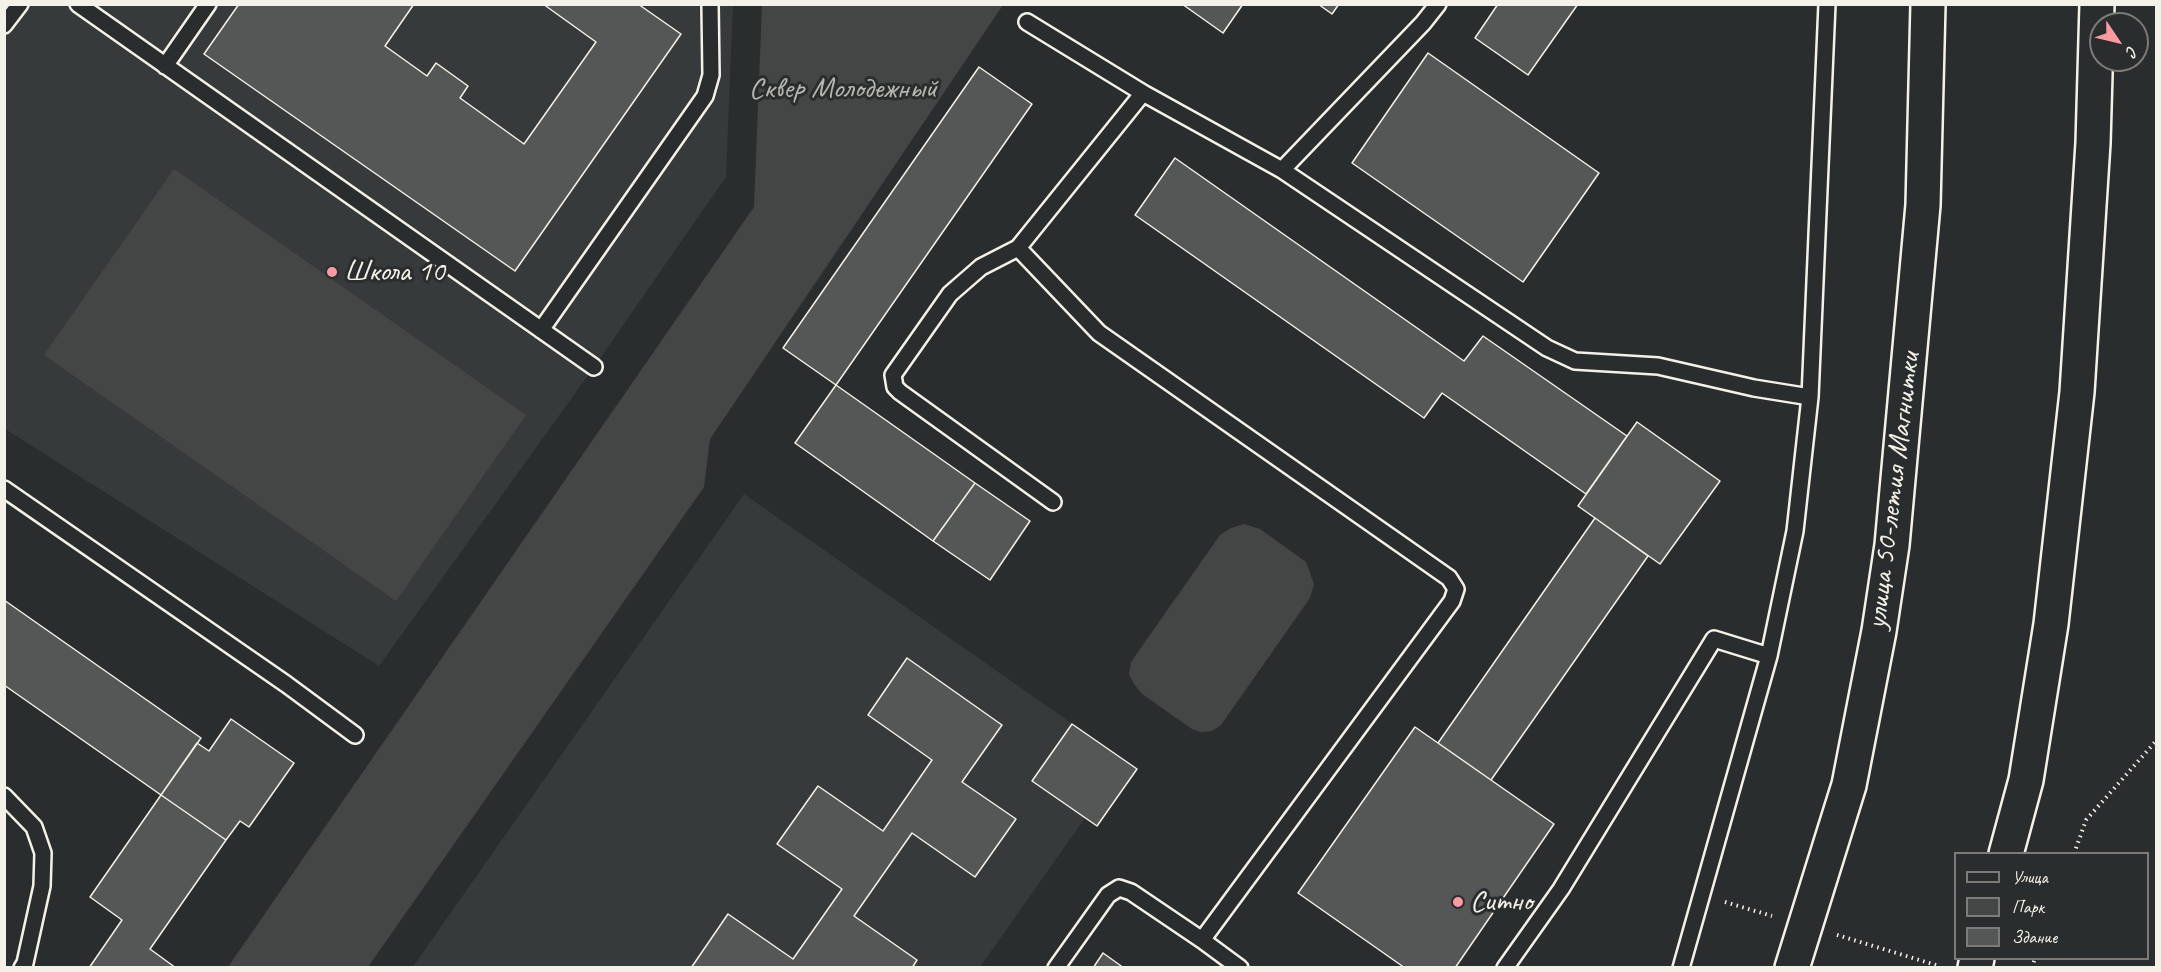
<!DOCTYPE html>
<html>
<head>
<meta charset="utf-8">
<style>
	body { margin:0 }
	#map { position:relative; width:2161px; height:972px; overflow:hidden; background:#2a2d2e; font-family:Caveat,sans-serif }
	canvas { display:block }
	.frame { position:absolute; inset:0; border:6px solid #f4f1e8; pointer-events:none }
	.legend { position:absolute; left:1954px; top:852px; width:195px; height:108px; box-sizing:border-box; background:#2a2d2e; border:2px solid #7b7b78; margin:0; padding:8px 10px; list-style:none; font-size:18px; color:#f4f1e8 }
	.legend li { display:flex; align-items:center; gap:12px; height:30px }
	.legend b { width:30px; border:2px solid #7b7b78 }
	.north { position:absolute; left:2089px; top:12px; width:60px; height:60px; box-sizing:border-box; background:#2a2d2e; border:2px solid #7b7b78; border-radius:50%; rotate:125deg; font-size:16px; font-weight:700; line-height:24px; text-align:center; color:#f4f1e8 }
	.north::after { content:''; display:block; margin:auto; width:21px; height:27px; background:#ff9aa2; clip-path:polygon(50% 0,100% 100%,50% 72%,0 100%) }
</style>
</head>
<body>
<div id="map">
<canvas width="2161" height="972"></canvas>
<div class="frame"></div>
<ul class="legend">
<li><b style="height:8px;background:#2a2d2e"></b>Улица</li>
<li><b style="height:16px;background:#444645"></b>Парк</li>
<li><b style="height:16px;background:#555756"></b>Здание</li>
</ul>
<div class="north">С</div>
</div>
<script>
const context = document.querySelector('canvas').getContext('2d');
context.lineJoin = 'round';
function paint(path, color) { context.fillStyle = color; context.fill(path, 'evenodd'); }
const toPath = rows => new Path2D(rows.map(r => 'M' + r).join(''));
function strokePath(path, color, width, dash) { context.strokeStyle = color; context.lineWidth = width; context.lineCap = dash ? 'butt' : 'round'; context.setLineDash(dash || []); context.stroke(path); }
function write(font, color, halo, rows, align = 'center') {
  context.font = font + ' Caveat,sans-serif'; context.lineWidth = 6; context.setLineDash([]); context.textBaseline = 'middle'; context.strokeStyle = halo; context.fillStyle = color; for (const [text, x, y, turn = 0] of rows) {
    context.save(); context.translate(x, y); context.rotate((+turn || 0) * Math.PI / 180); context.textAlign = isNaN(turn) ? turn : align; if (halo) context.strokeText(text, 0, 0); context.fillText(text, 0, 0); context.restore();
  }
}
paint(toPath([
	[4,5,733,5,726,177,594,367,379,666,5,429],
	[744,494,1137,769,1097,826,1085,818,980,967,412,968]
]), '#373a3a');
paint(toPath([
	[762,5,1003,5,710,439,704,487,368,967,228,967,754,207],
	[174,169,526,415,396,601,44,355],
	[1244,524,1260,529,1306,562,1314,584,1310,598,1221,725,1212,731,1201,732,1192,729,1142,694,1134,684,1129,674,1131,662,1220,535,1231,528]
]), '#444645');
const building = toPath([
	[239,4,414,4,385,46,427,76,436,63,468,86,460,98,524,144,596,42,543,4,638,4,681,34,515,271,204,54,239,4],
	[1182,4,1243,4,1223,33,1182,4],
	[1318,4,1339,4,1332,14,1318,4],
	[1498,4,1578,4,1528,75,1475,38,1498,4],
	[1428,53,1599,173,1523,282,1352,163,1428,53],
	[979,67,1032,104,836,385,783,348,979,67],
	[1175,158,1464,361,1483,336,1627,436,1586,494,1442,393,1424,418,1135,215,1175,158],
	[836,385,975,483,933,541,795,443,836,385],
	[1637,422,1720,481,1660,564,1578,506,1637,422],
	[975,483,1030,521,990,580,933,541,975,483],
	[1595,518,1648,556,1491,780,1438,743,1595,518],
	[4,600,201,738,161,795,4,685,4,600],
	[907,658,1002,725,962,782,1016,819,975,877,912,833,854,916,917,960,912,968,691,968,728,914,793,959,842,889,777,844,818,786,883,831,932,760,868,715,907,658],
	[231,719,294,763,249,827,240,821,226,840,161,795,197,743,209,751,231,719],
	[1072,724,1137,769,1097,826,1032,781,1072,724],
	[1415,727,1554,824,1455,968,1405,968,1298,893,1415,727],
	[161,795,226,840,150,949,176,968,89,968,122,920,90,897,161,795],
	[1103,953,1124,968,1093,968,1103,953]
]);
paint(building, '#555756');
strokePath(building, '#f4f1e8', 1.5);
const service = toPath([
	[78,4,594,367],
	[1027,22,1143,93,1282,170,1423,23,1438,4],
	[4,25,20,4],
	[165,66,208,4],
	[1282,170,1547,348,1575,361,1658,366,1754,388,1810,397],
	[1018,248,1099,333,1449,578,1456,589,1452,601,1202,940,1131,892,1119,888,1108,895,1056,968],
	[541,330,705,96,711,75,710,4],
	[4,489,286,684,355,735],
	[1053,502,900,392,895,387,893,375,950,294,981,267,1018,248,1143,93],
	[4,796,34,827,43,853,42,886,25,963,22,968],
	[1202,940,1240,968],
	[1505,968,1561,889,1714,639,1769,656],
	[1681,968,1769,656,1795,531,1810,397,1827,4]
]);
const primary = toPath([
	[2006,854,2026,780,2051,624,2077,392,2093,143,2097,4],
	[1792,968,1849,785,1879,631,1892,545,1923,205,1928,4],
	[1975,968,1977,958]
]);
strokePath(service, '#f4f1e8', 20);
strokePath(primary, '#f4f1e8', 38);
strokePath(toPath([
	[2074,854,2086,820,2156,741],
	[1725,902,1772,916],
	[1837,935,1939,966],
	[2032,968,2035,958]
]), '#f4f1e8', 4, [1.5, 4.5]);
strokePath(service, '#2a2d2e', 15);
strokePath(primary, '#2a2d2e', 33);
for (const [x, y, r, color] of [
	[332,272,6,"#ff9aa2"],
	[1458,902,6,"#ff9aa2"]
]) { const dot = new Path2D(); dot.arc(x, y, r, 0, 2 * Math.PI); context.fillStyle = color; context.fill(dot); strokePath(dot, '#2a2d2e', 2); }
write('30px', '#b6b5af', '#2a2d2e', [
	["Сквер Молодежный",843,89]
]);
write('30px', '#f4f1e8', '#2a2d2e', [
	["Школа 10",344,272],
	["Ситно",1470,902]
], 'left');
write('30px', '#f4f1e8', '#2a2d2e', [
	["улица 50-летия Магнитки",1894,491,-83]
]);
</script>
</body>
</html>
